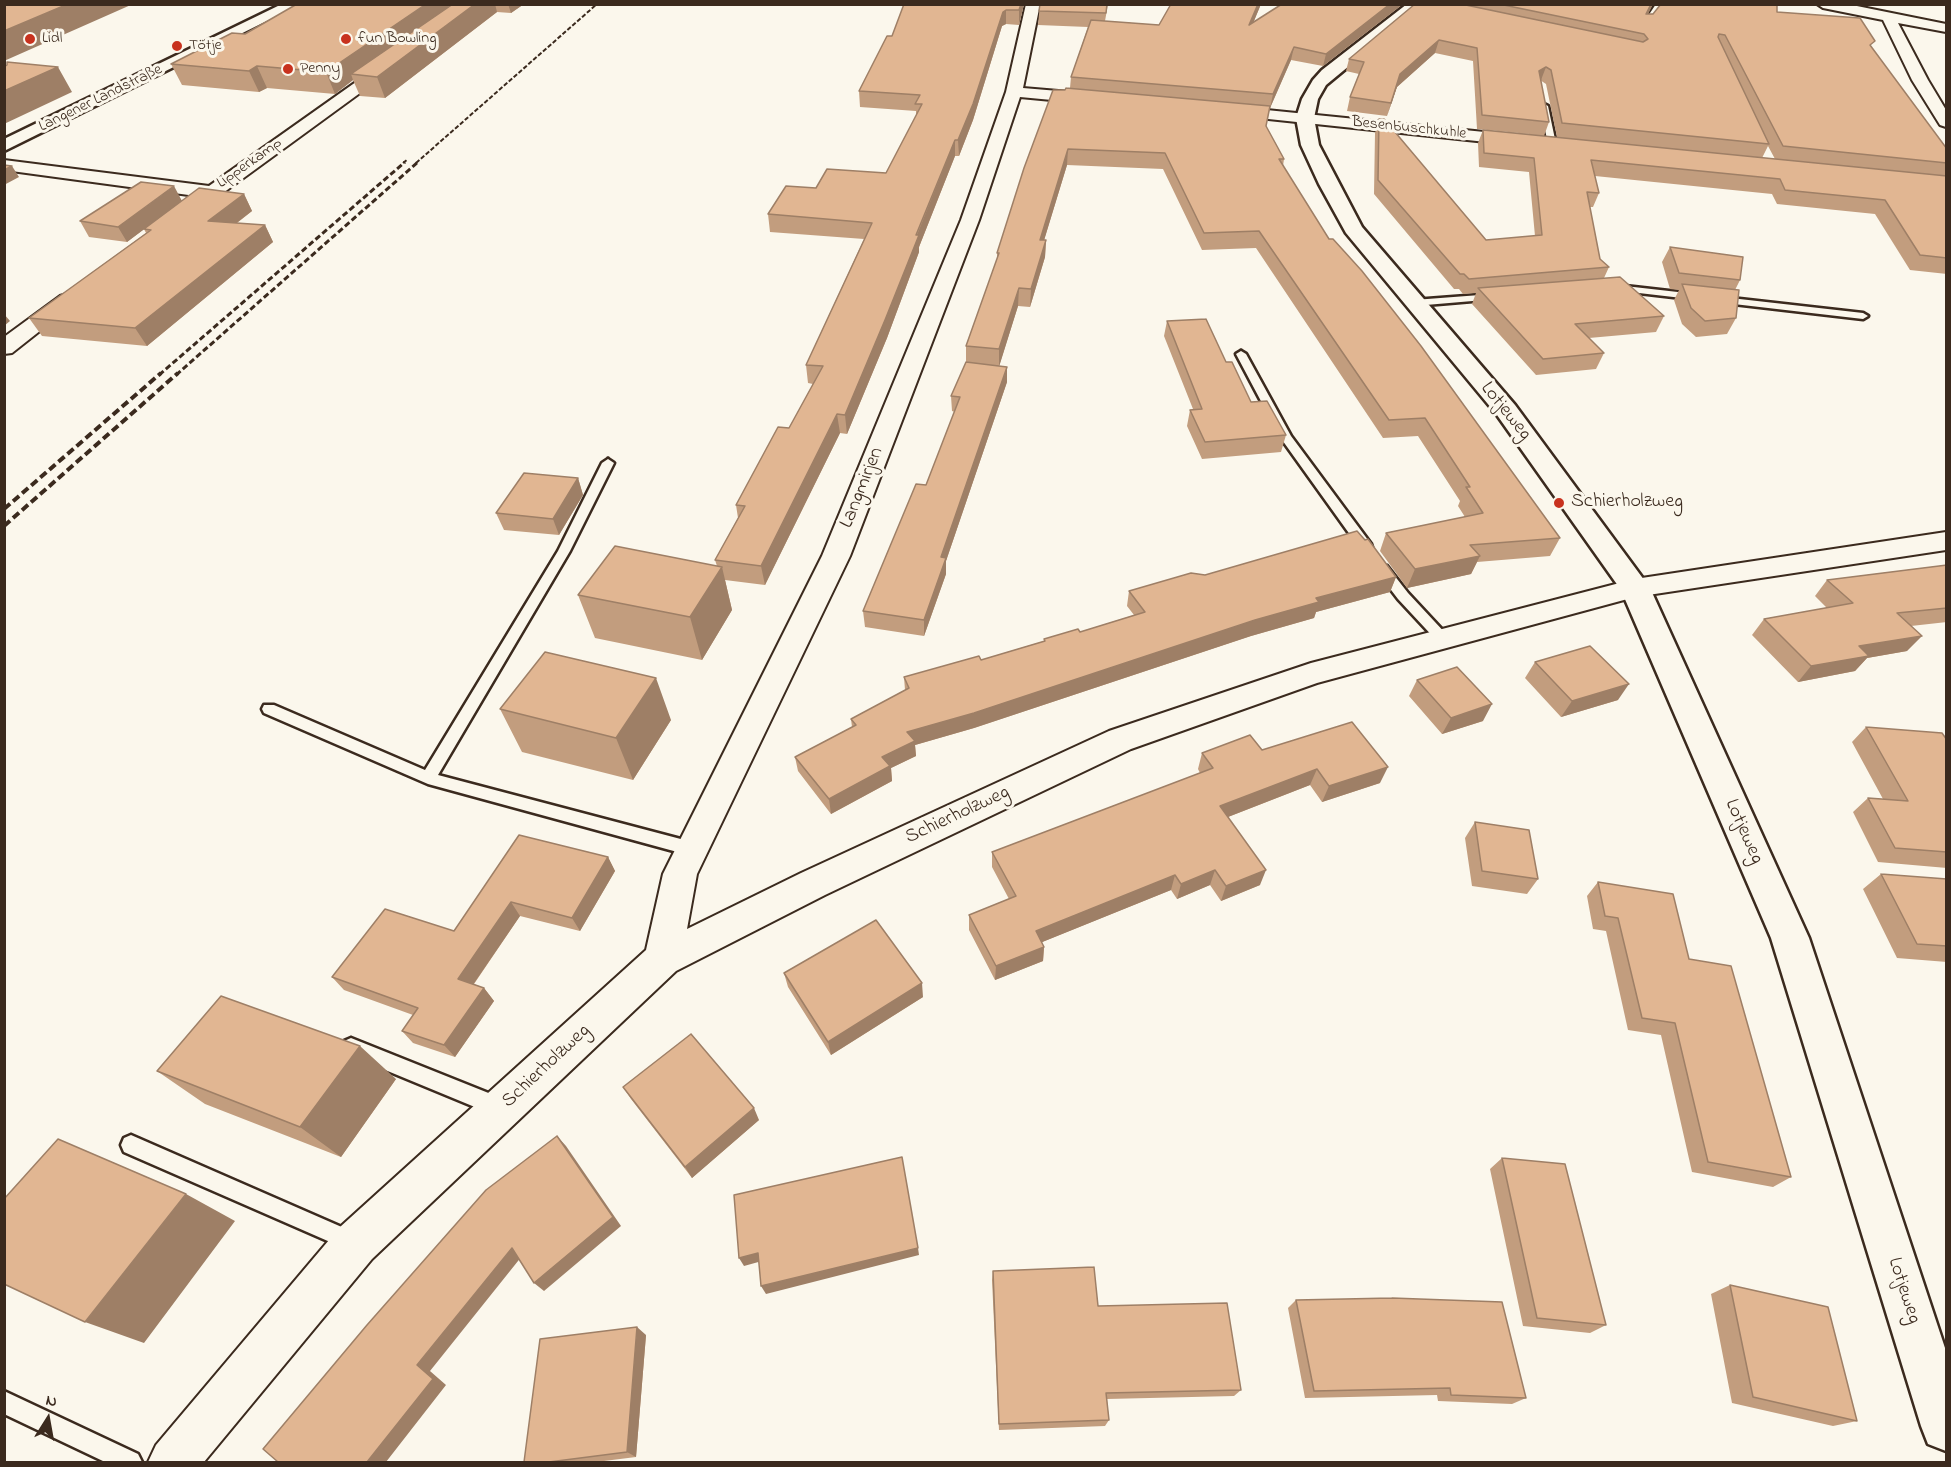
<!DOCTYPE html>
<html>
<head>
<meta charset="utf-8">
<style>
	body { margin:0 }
	#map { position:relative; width:1951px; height:1467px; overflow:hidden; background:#fbf7ec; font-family:"Indie Flower",sans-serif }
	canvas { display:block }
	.frame { position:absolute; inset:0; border:6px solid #3b2a1e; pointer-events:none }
	.north { position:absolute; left:18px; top:1389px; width:60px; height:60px; -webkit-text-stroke:4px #fbf7ec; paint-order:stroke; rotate:11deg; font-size:16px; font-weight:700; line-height:24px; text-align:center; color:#3b2a1e }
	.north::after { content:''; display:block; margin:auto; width:21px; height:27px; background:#3b2a1e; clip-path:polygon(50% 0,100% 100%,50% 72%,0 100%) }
</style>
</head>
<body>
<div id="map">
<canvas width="1951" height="1467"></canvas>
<div class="frame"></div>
<div class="north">N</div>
</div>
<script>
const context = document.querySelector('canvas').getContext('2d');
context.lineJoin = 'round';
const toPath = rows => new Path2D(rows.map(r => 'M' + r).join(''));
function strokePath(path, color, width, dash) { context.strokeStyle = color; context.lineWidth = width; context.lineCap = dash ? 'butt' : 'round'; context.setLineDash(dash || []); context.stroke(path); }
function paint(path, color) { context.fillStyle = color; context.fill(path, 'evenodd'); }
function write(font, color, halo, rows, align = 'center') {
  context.font = font + ' "Indie Flower",sans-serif'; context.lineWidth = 6; context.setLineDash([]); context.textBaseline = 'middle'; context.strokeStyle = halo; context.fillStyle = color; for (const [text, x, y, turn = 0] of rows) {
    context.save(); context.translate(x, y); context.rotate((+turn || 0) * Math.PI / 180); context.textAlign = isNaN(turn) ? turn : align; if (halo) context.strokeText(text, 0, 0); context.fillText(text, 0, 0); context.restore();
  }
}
const service = toPath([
	[1656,4,1663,4,1646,25,1642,25,1656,4],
	[1544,104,1548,106,1556,144,1552,146,1548,144,1540,106,1544,104],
	[1616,285,1863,313,1868,316,1863,319,1613,290,1613,286,1616,285],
	[1493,294,1498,297,1496,299,1414,306,1409,303,1414,300,1493,294],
	[1241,351,1246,354,1291,436,1371,544,1372,547,1371,550,1361,550,1280,437,1236,354,1241,351],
	[608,459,614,463,570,551,438,775,692,842,698,844,700,849,698,854,692,856,428,784,264,713,262,709,264,705,274,705,425,770,558,551,602,463,608,459],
	[1382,565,1387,566,1408,593,1448,636,1450,639,1448,642,1438,642,1398,599,1375,569,1382,565],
	[351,1038,506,1100,509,1107,506,1114,499,1117,344,1053,342,1047,344,1041,351,1038],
	[131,1135,360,1235,363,1242,360,1249,353,1252,124,1152,121,1145,124,1138,131,1135],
	[4,1391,138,1454,142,1462,105,1462,4,1414,4,1391]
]);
const minor = toPath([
	[1026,4,1040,4,1023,88,1094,94,1102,99,1094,104,1020,97,979,220,850,556,697,874,687,929,801,873,1109,731,1311,663,1635,579,1946,532,1946,550,1635,597,1317,683,1131,749,825,895,676,971,372,1259,204,1462,148,1462,156,1445,340,1227,646,950,663,874,822,556,961,220,1006,92,1026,4],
	[1817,4,1847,4,1946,24,1946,32,1898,23,1928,80,1946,110,1946,127,1940,125,1912,80,1883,20,1823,8,1817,4],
	[392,59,397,60,399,63,397,66,186,220,172,220,170,216,196,196,4,170,4,160,209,186,387,60,392,59],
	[1227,106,1524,136,1530,137,1532,141,1530,145,1524,146,1221,114,1219,111,1227,106],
	[67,294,74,296,77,300,74,304,12,353,4,354,4,337,60,296,67,294]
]);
const tertiary = toPath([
	[1407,4,1424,4,1326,85,1318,99,1314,118,1319,145,1362,227,1515,405,1650,588,1809,938,1946,1351,1946,1451,1928,1444,1921,1426,1771,938,1621,590,1497,415,1346,233,1319,184,1301,145,1296,118,1302,99,1313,80,1322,70,1407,4]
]);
const primary = toPath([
	[282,4,301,4,4,151,4,139,282,4]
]);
strokePath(service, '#3b2a1e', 5);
strokePath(minor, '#3b2a1e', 4);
strokePath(tertiary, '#3b2a1e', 5);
strokePath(primary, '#3b2a1e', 5);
paint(service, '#fbf7ec');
paint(minor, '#fbf7ec');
paint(tertiary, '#fbf7ec');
paint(primary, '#fbf7ec');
strokePath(toPath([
	[403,163,408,159],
	[416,163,597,4]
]), '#3b2a1e', 2, [4.5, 2]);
strokePath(toPath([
	[159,375,405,162],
	[176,375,418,162]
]), '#3b2a1e', 3, [6, 3]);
strokePath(toPath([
	[4,509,161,373],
	[4,526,178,373]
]), '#3b2a1e', 4, [8, 4]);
paint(toPath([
	[453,4,524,4,511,13,497,12,385,98,360,96,353,80,335,94,267,88,259,92,182,85,171,64,245,34,449,7],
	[1024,4,1019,25,1006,24,1002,26,973,120,959,156,955,156,919,247,919,252,887,338,847,434,840,433,765,585,725,580,732,610,702,660,595,638,578,595,717,566,715,560,738,518,736,505,789,428,813,384,808,383,806,365,864,239,770,232,768,214,816,188,886,173,916,116,916,111,860,107,859,91,892,36],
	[1040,4,1108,4,1105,21,1159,25,1171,4,1261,4,1253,23,1403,4,1323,66,1291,60,1270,108,1266,126,1284,159,1283,166,1329,239,1560,538,1550,556,1477,562,1471,574,1407,588,1380,551,1386,533,1465,517,1458,506,1460,501,1418,436,1383,438,1256,248,1202,250,1163,169,1067,165,1044,240,1046,240,1045,257,1030,307,1018,306,999,366,1007,382,946,561,946,574,924,636,865,627,863,611,926,485,955,412,952,411,951,396,966,362,966,346,997,259,997,253,1065,90,1070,88,1071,77,1088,27,1038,25],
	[1415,4,1653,4,1648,14,1777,12,1871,47,1947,149,1947,274,1910,270,1875,214,1777,204,1772,194,1595,176,1599,193,1593,207,1590,207,1600,259,1609,267,1604,278,1664,316,1656,332,1589,338,1604,353,1596,369,1536,375,1472,304,1476,293,1463,294,1459,289,1454,289,1374,194,1375,133,1379,119,1486,240,1535,236,1529,172,1479,167,1478,143,1483,130,1540,135,1477,129,1473,61,1435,53,1397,87,1387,116,1347,111,1350,97,1359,74,1346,71,1349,59],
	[1540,80,1546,84,1557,137,1544,136,1549,122],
	[1768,146,1775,159,1762,158],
	[244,194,252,211,237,223,265,225,273,242,147,346,42,336,29,318,146,233,144,229,127,242,89,237,80,221,182,201],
	[1670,247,1740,280,1735,290,1736,318,1727,334,1696,337,1682,324,1674,300,1679,290,1670,289,1662,262],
	[1167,321,1226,362,1251,402,1286,435,1281,452,1202,459,1187,426,1190,410,1193,409,1164,336],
	[578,478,583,495,559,535,504,530,496,513],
	[1947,565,1947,622,1911,626,1907,651,1867,658,1855,671,1798,682,1752,635,1764,619,1827,608,1815,596,1827,580],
	[1205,575,1396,577,1390,592,1316,612,1314,618,1251,636,974,728,915,745,916,756,891,768,892,781,831,814,798,771,795,757,852,727,851,719,905,690,904,677,981,660,1044,641,1044,639,1080,632,1134,615,1127,606,1129,591],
	[1535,662,1618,700,1561,717,1525,678],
	[1417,680,1483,721,1442,734,1409,696],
	[500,709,671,720,633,780,522,752],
	[1866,727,1947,740,1947,868,1878,862,1853,812,1868,798,1883,799,1852,742],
	[1262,750,1380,783,1322,802,1310,785,1228,817,1260,885,1221,901,1210,885,1177,899,1171,890,1042,942,1044,947,1043,961,995,980,969,930,969,915,1009,899,992,867,992,852,1200,773,1198,769,1202,753],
	[1475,822,1538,879,1527,894,1472,886,1465,838],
	[519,835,608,857,615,871,580,931,520,916,474,984,484,988,494,1001,455,1057,413,1043,402,1031,413,1015,344,990,332,977,454,931],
	[1881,874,1947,879,1947,962,1897,958,1863,889],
	[1598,882,1689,959,1791,1177,1773,1187,1692,1172,1661,1035,1628,1030,1606,931,1593,929,1587,896],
	[784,973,923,997,831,1055,788,987],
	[157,1071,396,1079,341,1157,205,1104],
	[623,1087,759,1120,692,1178,631,1099],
	[1502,1158,1606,1325,1590,1333,1523,1326,1490,1169],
	[993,1271,1241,1390,1234,1396,1107,1399,1109,1420,1105,1426,999,1430,992,1280],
	[1730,1285,1857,1421,1833,1426,1732,1403,1711,1294],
	[1296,1300,1526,1398,1512,1404,1438,1401,1437,1395,1305,1398,1288,1308],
	[646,1335,636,1457,596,1462,524,1462]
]), '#c29d7e');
paint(toPath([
	[68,4,133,4,4,61,4,31],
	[426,4,448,4,451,12,351,74,353,80,335,94,326,72],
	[475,4,495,4,497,12,385,98,377,77],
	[508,4,524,4,511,13],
	[1021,4,1024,4,1019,25,1019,10],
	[1258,4,1261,4,1247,38,1249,25],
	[1390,4,1403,4,1323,66,1326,54],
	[1651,4,1653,4,1641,27,1646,14],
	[1006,10,1006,24,1002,26,973,120,959,156,958,140,1003,12],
	[1439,40,1435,53,1397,87,1387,116,1400,74],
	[1294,47,1291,60,1270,108,1273,94],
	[257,66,267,88,259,92,249,71],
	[58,67,72,92,4,124,4,91],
	[1546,67,1541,80,1534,84,1539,71],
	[955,140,955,156,919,247,919,252,887,338,847,434,845,415],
	[1068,149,1067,165,1039,257,1040,240],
	[12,166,19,177,4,185,4,170],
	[174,186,182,201,127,242,118,227],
	[244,194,252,211,217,238,208,221],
	[265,225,273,242,147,346,135,328],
	[1046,240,1045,257,1030,307,1031,289],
	[1019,288,1018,306,999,367,999,349],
	[4,314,10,321,4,326],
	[1007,367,1007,382,946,561,946,574,924,636,924,620,941,557],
	[837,414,840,433,765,585,761,566],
	[578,478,583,495,559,535,553,519],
	[1480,556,1471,574,1407,588,1415,569],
	[722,567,732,610,702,660,690,617],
	[1396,577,1390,592,1316,612,1314,618,1251,636,974,728,915,745,916,756,891,768,892,781,831,814,829,799,882,757,907,732,1316,598],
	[1922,636,1907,651,1867,658,1855,671,1798,682,1811,666,1859,646],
	[656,678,671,720,633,780,616,738],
	[1629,684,1618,700,1561,717,1572,701],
	[1492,704,1483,721,1442,734,1451,718],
	[1388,767,1380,783,1322,802,1329,786],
	[1317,769,1310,785,1215,822,1220,806],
	[608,857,615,871,580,931,572,918],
	[1215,870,1210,885,1177,899,1181,884],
	[1266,870,1260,885,1221,901,1226,886],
	[1175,875,1171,890,1035,945,1036,931],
	[511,902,520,916,468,992,458,979],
	[1044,947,1043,961,995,980,996,966],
	[922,983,923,997,831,1055,828,1042],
	[484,988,494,1001,455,1057,444,1045],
	[360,1046,396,1079,341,1157,300,1127],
	[754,1108,759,1120,692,1178,685,1167],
	[557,1136,566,1146,621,1226,544,1291,534,1283],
	[186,1194,235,1221,144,1343,85,1322],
	[512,1248,522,1256,430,1371,446,1385,386,1462,367,1462,417,1365],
	[918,1248,919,1255,766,1294,761,1286],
	[758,1253,762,1261,744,1266,739,1258],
	[637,1327,646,1335,636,1457,627,1452]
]), '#9e7f66');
const building = toPath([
	[4,4,68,4,4,31,4,4],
	[297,4,426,4,326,72,257,66,249,71,171,64,232,33,245,34,297,4],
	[453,4,475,4,377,77,351,74,453,4],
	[904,4,1021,4,1019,10,1006,10,1003,12,973,104,958,140,955,140,916,235,919,235,885,320,845,415,837,414,761,566,715,560,745,506,736,505,778,427,789,428,823,366,806,365,872,223,768,214,786,186,816,188,827,169,886,173,922,104,915,104,920,95,859,91,887,36,892,36,904,4],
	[1040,4,1107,4,1106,13,1039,11,1040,4],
	[1171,4,1258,4,1249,25,1282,4,1390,4,1326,54,1294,47,1273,94,1071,77,1091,20,1159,25,1171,4],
	[1415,4,1461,4,1643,42,1648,39,1644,34,1499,4,1651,4,1646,14,1653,14,1661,4,1777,4,1777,12,1860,18,1875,41,1870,45,1947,149,1947,163,1783,146,1725,35,1719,34,1718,37,1769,144,1562,123,1551,70,1546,67,1539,71,1549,122,1482,115,1477,48,1439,40,1400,74,1391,103,1350,97,1364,62,1349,59,1415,4],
	[7,62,58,67,4,91,4,67,7,65,7,62],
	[1066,88,1270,106,1266,126,1284,159,1279,159,1329,239,1333,239,1362,271,1421,346,1560,538,1470,545,1480,556,1415,569,1386,533,1483,513,1466,487,1470,487,1425,418,1389,420,1259,231,1204,233,1165,153,1068,149,1040,240,1046,240,1031,289,1019,288,999,349,966,346,999,253,997,253,1024,168,1053,90,1065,90,1066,88],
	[1379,119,1384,119,1486,240,1542,235,1534,158,1484,153,1483,130,1947,176,1947,258,1920,255,1885,200,1785,190,1780,179,1591,160,1599,193,1587,192,1600,259,1609,267,1469,279,1464,274,1460,274,1378,180,1379,119],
	[4,165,12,166,4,170,4,165],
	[141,182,174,186,118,227,80,221,141,182],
	[199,188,244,194,208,221,265,225,135,328,29,318,151,230,144,229,199,188],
	[1670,247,1743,257,1740,280,1679,273,1670,247],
	[1620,277,1664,316,1575,324,1604,353,1543,359,1478,288,1620,277],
	[1682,284,1739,290,1736,318,1705,321,1691,308,1682,284],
	[1206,319,1226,362,1232,362,1251,402,1267,401,1286,435,1205,442,1190,410,1202,409,1167,321,1206,319],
	[966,362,1007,367,941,557,946,558,924,620,863,611,916,484,926,485,960,397,951,396,966,362],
	[524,473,578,478,553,519,496,513,524,473],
	[1357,531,1365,540,1368,539,1396,577,1316,598,1319,602,1255,620,974,713,907,732,915,741,882,757,890,766,829,799,795,757,856,725,851,719,909,688,904,677,979,656,981,660,1045,641,1044,639,1078,629,1080,632,1145,612,1129,591,1191,573,1205,575,1357,531],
	[615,546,722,567,690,617,578,595,615,546],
	[1947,565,1947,608,1897,613,1922,636,1859,646,1869,656,1811,666,1764,619,1853,603,1827,580,1947,565],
	[1590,646,1629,684,1572,701,1535,662,1590,646],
	[545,652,656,678,616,738,500,709,545,652],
	[1457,667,1492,704,1451,718,1417,680,1457,667],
	[1352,722,1388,767,1329,786,1317,769,1220,806,1266,870,1226,886,1215,870,1181,884,1175,875,1036,931,1044,947,996,966,969,915,1016,896,992,852,1213,768,1202,753,1250,735,1262,750,1352,722],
	[1866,727,1942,733,1947,740,1947,852,1895,848,1868,798,1908,801,1866,727],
	[1475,822,1529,830,1538,879,1482,871,1475,822],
	[519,835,608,857,572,918,511,902,458,979,484,988,444,1045,402,1031,418,1008,332,977,385,909,454,931,519,835],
	[1881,874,1947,879,1947,946,1917,944,1881,874],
	[1598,882,1673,894,1689,959,1731,966,1791,1177,1708,1162,1675,1023,1642,1018,1618,918,1605,916,1598,882],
	[876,920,922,983,828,1042,784,973,876,920],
	[221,996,360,1046,300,1127,157,1071,221,996],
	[691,1034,754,1108,685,1167,623,1087,691,1034],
	[557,1136,613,1217,534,1283,512,1248,417,1365,433,1379,367,1462,278,1462,263,1449,367,1325,486,1190,557,1136],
	[58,1139,186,1194,85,1322,4,1284,4,1199,58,1139],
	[902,1157,918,1248,761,1286,758,1253,739,1258,734,1195,902,1157],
	[1502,1158,1565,1164,1606,1325,1537,1318,1502,1158],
	[1094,1267,1098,1306,1227,1303,1241,1390,1106,1393,1109,1420,999,1424,993,1271,1094,1267],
	[1730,1285,1828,1307,1857,1421,1753,1397,1730,1285],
	[1392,1298,1502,1302,1526,1398,1451,1395,1450,1388,1314,1391,1296,1300,1392,1298],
	[637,1327,627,1452,549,1462,524,1462,540,1339,637,1327]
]);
paint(building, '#e1b692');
strokePath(building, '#9e7f66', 1.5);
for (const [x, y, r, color] of [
	[30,39,6,"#c8321e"],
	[346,39,6,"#c8321e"],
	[177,46,6,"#c8321e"],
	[288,69,6,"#c8321e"],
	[1559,503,6,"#c8321e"]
]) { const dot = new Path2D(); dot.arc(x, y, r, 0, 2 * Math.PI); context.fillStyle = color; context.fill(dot); strokePath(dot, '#fbf7ec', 2); }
write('16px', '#3b2a1e', '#fbf7ec', [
	["Lidl",42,39],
	["fun Bowling",358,39],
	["Tötje",189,46],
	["Penny",300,69]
], 'left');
write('16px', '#3b2a1e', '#fbf7ec', [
	["Langener Landstraße",101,99,-26],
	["Besenbuschkuhle",1409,129,6],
	["Lipperkamp",250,164,-35]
]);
write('20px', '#3b2a1e', '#fbf7ec', [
	["Lotjeweg",1505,412,51],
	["Langmirjen",863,488,-68],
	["Schierholzweg",958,816,-25],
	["Lotjeweg",1743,832,66],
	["Schierholzweg",547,1067,-43],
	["Lotjeweg",1903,1291,72]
]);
write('20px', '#3b2a1e', '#fbf7ec', [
	["Schierholzweg",1571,503]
], 'left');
</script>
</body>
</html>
